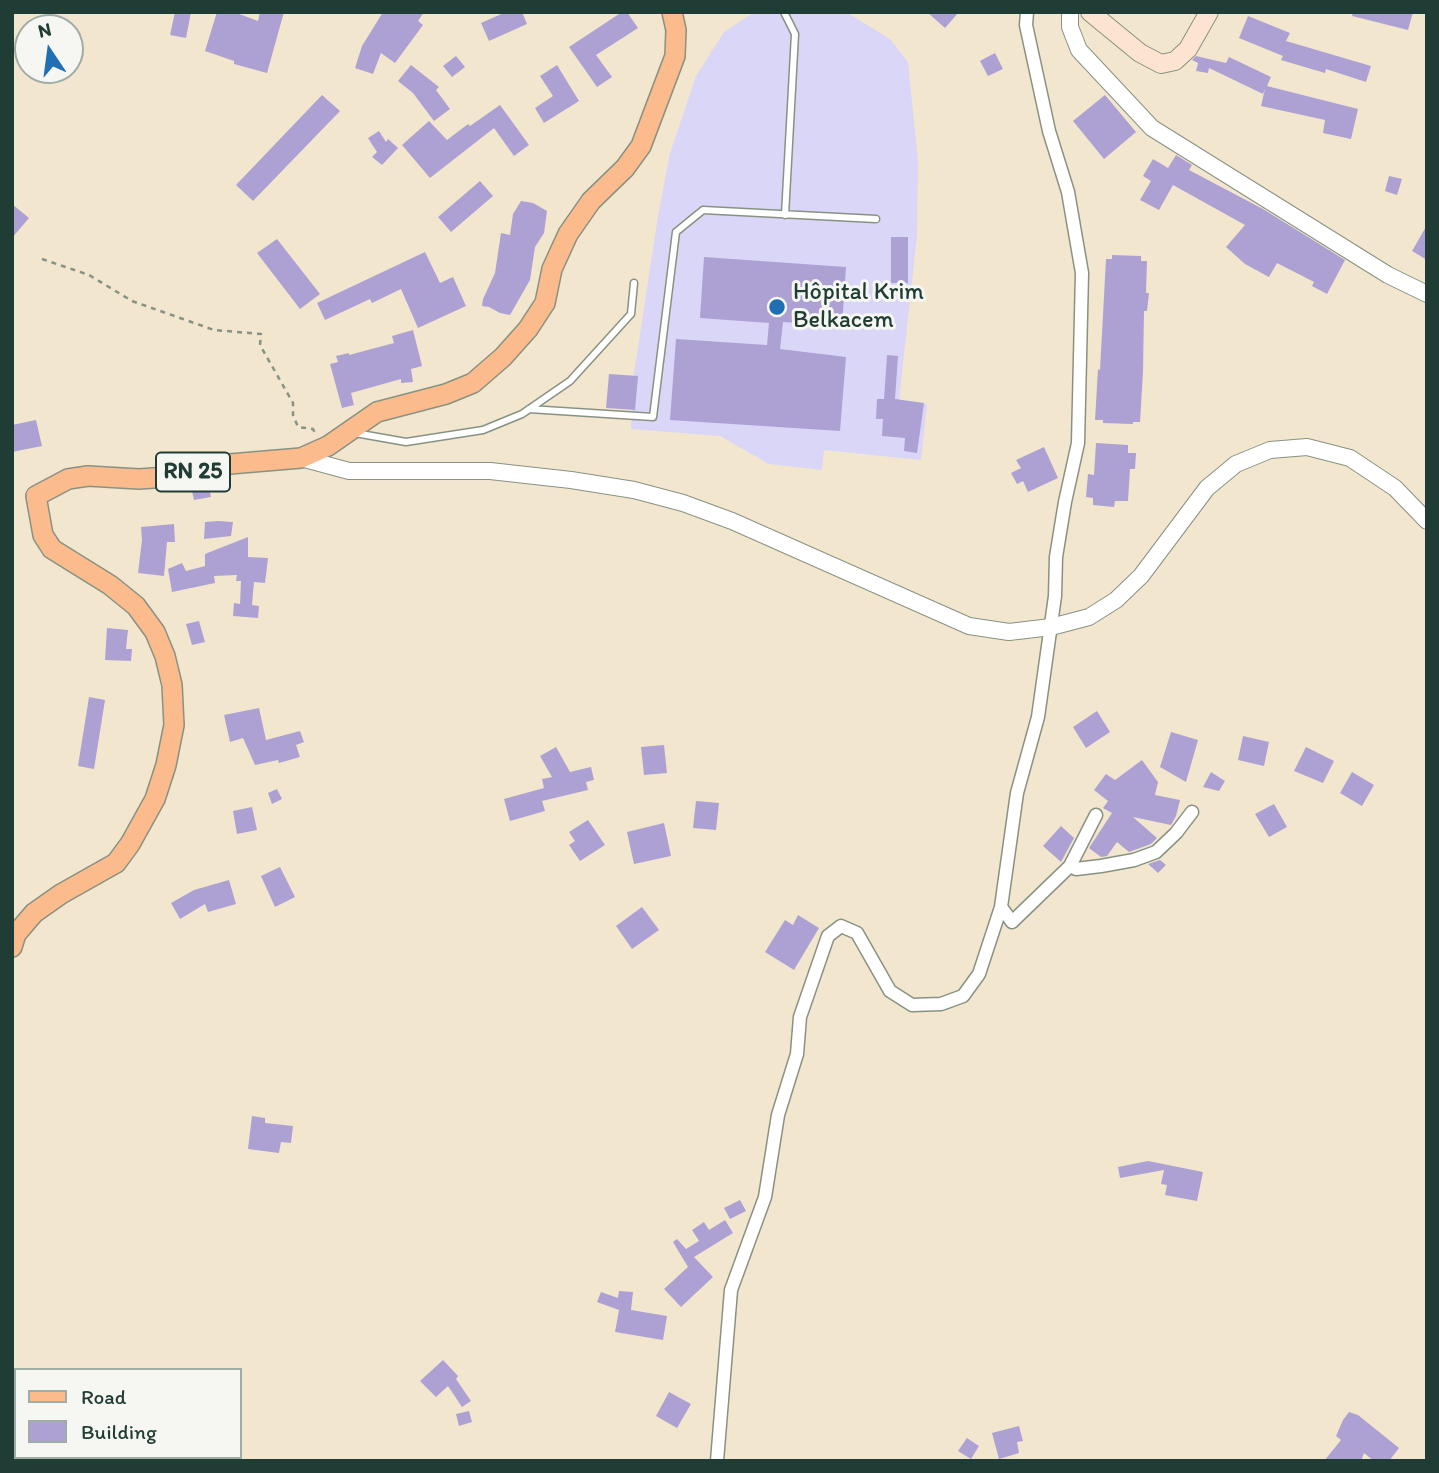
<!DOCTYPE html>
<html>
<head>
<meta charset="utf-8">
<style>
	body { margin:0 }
	#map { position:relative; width:1439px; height:1473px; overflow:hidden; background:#f2e6cf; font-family:Itim,sans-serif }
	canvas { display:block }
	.frame { position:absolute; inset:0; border:14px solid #1f3d34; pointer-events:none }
	.legend { position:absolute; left:14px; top:1368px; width:228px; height:91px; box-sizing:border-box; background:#f6f6f2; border:2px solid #a0aca6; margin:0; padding:9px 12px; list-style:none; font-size:21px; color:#1f3d34 }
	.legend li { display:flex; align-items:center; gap:14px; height:35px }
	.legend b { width:35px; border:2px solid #a0aca6 }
	.north { position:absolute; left:14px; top:14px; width:70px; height:70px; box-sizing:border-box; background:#f6f6f2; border:2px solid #a0aca6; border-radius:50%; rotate:347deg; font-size:19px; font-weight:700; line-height:28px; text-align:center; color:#1f3d34 }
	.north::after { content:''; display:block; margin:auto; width:24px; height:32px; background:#1f6fb2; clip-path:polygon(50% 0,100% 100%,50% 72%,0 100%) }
</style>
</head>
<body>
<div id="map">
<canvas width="1439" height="1473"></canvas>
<div class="frame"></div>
<ul class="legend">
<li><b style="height:9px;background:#fbbb8d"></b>Road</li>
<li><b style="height:19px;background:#ada1d4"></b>Building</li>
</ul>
<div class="north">N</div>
</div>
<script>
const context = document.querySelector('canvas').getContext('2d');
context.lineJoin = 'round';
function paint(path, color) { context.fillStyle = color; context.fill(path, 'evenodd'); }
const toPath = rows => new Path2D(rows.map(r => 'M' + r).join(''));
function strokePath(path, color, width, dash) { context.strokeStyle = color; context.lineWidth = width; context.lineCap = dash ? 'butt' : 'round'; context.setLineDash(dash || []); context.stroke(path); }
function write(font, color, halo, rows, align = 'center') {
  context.font = font + ' Itim,sans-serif'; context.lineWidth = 6; context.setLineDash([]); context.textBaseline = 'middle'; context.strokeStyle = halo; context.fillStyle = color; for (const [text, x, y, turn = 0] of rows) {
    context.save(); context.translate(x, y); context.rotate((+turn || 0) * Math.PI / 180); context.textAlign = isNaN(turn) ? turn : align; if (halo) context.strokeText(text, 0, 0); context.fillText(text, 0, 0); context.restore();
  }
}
paint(toPath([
	[755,12,846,12,890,39,908,62,918,161,917,235,899,401,927,404,921,460,824,450,822,470,769,464,720,436,631,429,633,380,658,216,670,153,696,76,724,32]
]), '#dad6f7');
paint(toPath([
	[175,12,191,12,186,38,170,35],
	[217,12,234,12,258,21,260,12,284,12,267,73,234,64,234,61,205,51],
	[383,12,424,12,418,21,423,25,395,63,381,53,373,74,355,68,362,46],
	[506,12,522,12,527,24,489,41,481,23],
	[622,12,627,12,638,28,596,55,612,77,597,87,569,47],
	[927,12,959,12,945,28],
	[1353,12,1413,12,1408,30,1352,16],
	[1248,16,1290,33,1286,41,1371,66,1366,82,1326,69,1325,73,1281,60,1283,56,1239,38],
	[995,53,1003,69,988,76,980,61],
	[456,56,465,67,452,77,443,66],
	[1196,56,1226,63,1229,57,1271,77,1267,86,1358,109,1351,139,1323,133,1325,120,1261,106,1265,89,1263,94,1209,68,1208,73,1196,71,1198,63,1192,60],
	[411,65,439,87,436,90,450,109,434,121,413,93,398,81],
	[557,65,579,101,544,123,535,108,553,96,540,76],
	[322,95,340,111,253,201,236,185],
	[1105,95,1136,132,1104,159,1073,121],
	[500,105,529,145,514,156,494,128,430,178,402,145,429,121,447,140,468,124,470,126],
	[379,131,386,142,388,139,398,148,382,165,372,157,377,152,368,138],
	[1176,155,1192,165,1189,170,1263,209,1345,260,1327,294,1312,286,1314,282,1277,263,1269,277,1245,264,1226,247,1245,225,1173,185,1159,210,1140,200,1151,181,1143,176,1153,159,1168,168],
	[1389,176,1402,179,1397,195,1385,191],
	[480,181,493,196,451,232,438,217],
	[521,201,533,203,547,211,544,233,535,247,530,280,510,315,500,313,489,307,482,306,483,299,495,273,501,233,510,235,513,214],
	[12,204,29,218,12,238],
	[1427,225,1427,260,1412,251],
	[891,237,908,237,908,283,891,283],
	[277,239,320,294,300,309,257,253],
	[425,252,440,283,453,277,466,306,418,328,401,289,372,303,370,299,325,320,317,303],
	[1112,255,1141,256,1141,261,1147,261,1146,293,1149,293,1147,311,1144,311,1143,372,1140,422,1133,422,1133,424,1103,423,1103,420,1095,420,1098,369,1100,370,1106,259,1112,259],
	[704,257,846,267,842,326,783,322,780,349,846,357,840,431,670,420,676,339,767,345,769,323,700,318],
	[413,330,422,366,411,369,413,382,401,383,401,379,351,393,354,405,342,408,330,364,338,362,336,356,349,353,349,355,394,343,392,336],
	[887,355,898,356,895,399,924,403,917,453,904,451,905,438,882,436,883,419,876,419,877,399,884,399],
	[609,374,638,376,635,410,606,408],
	[36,420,42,446,12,452,12,425],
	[1096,443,1128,445,1128,453,1136,453,1135,469,1130,469,1128,501,1115,501,1114,507,1093,505,1093,498,1086,497,1088,474,1094,475],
	[1044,447,1058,478,1028,492,1023,481,1017,484,1011,473,1021,468,1016,460],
	[208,483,211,497,194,500,191,487],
	[218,521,233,522,231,536,204,539,205,522],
	[174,524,175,542,167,542,164,576,138,573,142,540,141,527],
	[248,537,248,557,268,558,265,583,254,582,252,605,259,606,258,618,233,616,234,603,240,604,241,581,236,581,237,575,214,576,215,583,172,592,168,569,182,563,186,571,205,566,205,554],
	[199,621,205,642,192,645,186,624],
	[107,628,128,630,126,649,132,649,131,661,105,660],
	[89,697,105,700,94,769,78,766],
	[259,708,266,740,300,731,304,742,296,745,300,757,279,763,278,760,255,765,243,738,230,742,224,715],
	[1097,711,1110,732,1086,748,1073,727],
	[1171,732,1198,740,1186,782,1160,767],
	[1243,736,1269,742,1264,766,1238,760],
	[664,745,667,773,644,775,641,747],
	[556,747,570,772,591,767,594,780,586,782,588,790,542,801,545,811,510,821,504,799,544,788,542,779,552,777,540,756],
	[1306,747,1334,761,1323,783,1294,771],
	[1142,760,1158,782,1155,795,1180,800,1176,816,1171,825,1133,817,1157,838,1151,844,1129,852,1117,842,1107,856,1101,857,1089,848,1112,813,1103,808,1108,801,1094,790,1106,774,1115,780],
	[1211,772,1225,781,1219,791,1203,787],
	[1352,772,1374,785,1362,806,1340,793],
	[277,789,282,799,272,804,268,793],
	[696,801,719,803,716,830,693,828],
	[1274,804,1287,827,1269,837,1255,814],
	[252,807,257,830,237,834,233,811],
	[588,820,605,845,580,861,569,845,575,841,569,832],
	[664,823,671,856,634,864,627,832],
	[1061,826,1074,838,1061,862,1043,846],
	[1160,860,1166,865,1158,873,1148,864],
	[280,867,295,897,275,907,261,876],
	[229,880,236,904,208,912,205,904,180,919,171,903,194,890],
	[642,907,659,930,632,949,616,926],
	[798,915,819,928,794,970,765,952,785,920,793,925],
	[252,1116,265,1118,265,1123,293,1126,291,1143,281,1142,279,1153,248,1149],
	[1148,1161,1203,1172,1197,1201,1165,1195,1167,1185,1161,1184,1164,1170,1120,1178,1118,1167],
	[740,1200,746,1211,730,1219,724,1208],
	[725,1220,733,1233,694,1257,713,1277,681,1307,664,1289,688,1267,673,1242,677,1239,686,1249,699,1241,692,1230,704,1222,709,1230],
	[619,1291,633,1292,631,1310,667,1316,663,1340,615,1332,619,1310,597,1302,601,1292,618,1298],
	[443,1360,458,1376,456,1379,471,1401,462,1407,448,1386,436,1397,420,1381],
	[669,1392,691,1404,677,1428,656,1416],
	[469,1411,472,1422,459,1426,456,1414],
	[1349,1412,1358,1415,1399,1448,1389,1461,1374,1461,1364,1453,1361,1461,1324,1461,1341,1440,1336,1436,1343,1420],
	[1019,1426,1023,1441,1017,1442,1019,1453,999,1459,992,1433],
	[967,1438,979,1446,971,1459,958,1451]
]), '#ada1d4');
const service = toPath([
	[784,12,795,34,785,215],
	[529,409,653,417,676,232,703,210,876,219],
	[355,433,406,442,483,430,522,414,570,381,631,314,634,283]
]);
const minor = toPath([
	[1070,866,1096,815],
	[1001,907,1012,922,1070,866,1076,869,1101,866,1134,860,1156,852,1176,833,1192,812],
	[717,1461,731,1290,765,1197,778,1115,797,1054,800,1017,828,936,841,926,857,933,890,991,912,1005,941,1004,963,996,979,974,1001,907,1017,793,1038,717,1055,596,1056,557,1065,502,1078,443,1082,273,1068,192,1049,131,1026,25,1027,12]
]);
const tertiary = toPath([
	[1070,12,1070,27,1079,50,1152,128,1388,275,1427,294],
	[301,458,349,471,490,471,571,480,634,490,683,503,732,521,969,626,1009,632,1051,627,1089,617,1116,600,1141,576,1207,488,1236,464,1270,450,1307,447,1350,458,1395,488,1427,521]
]);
const secondary = toPath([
	[1090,12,1140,53,1161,64,1175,61,1188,49,1209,12]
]);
const primary = toPath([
	[12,947,16,934,34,913,61,894,116,863,130,844,155,799,166,765,174,725,172,685,165,656,155,632,136,606,110,585,52,549,43,535,36,496,68,479,88,476,139,479,167,477,230,464,301,458,328,446,377,412,446,394,473,383,503,357,528,329,545,303,552,269,568,234,591,201,625,168,641,146,675,56,676,30,672,12]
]);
strokePath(service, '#889282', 9);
strokePath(minor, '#889282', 15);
strokePath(tertiary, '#889282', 18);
strokePath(secondary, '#889282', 20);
strokePath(primary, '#889282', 22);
strokePath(toPath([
	[42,259,89,275,132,301,214,330,261,334,260,345,293,403,293,415,298,427,313,429,315,433]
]), '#889282', 2.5, [5, 5]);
strokePath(service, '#fff', 6);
strokePath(minor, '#fff', 12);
strokePath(tertiary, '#fff', 16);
strokePath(secondary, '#fde4d1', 18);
strokePath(primary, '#fbbb8d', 19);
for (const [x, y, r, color] of [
	[777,307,9,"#1f6fb2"]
]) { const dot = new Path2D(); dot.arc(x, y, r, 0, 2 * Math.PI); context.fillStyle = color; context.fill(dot); strokePath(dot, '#f6f6f2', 2.5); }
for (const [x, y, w] of [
	[193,472,74]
]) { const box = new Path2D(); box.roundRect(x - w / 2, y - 19.5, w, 39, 5); context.fillStyle = '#f6f6f2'; context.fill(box); strokePath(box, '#1f3d34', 2); }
write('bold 23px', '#1f3d34', null, [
	["RN 25",193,472]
]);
write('24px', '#1f3d34', '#f6f6f2', [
	["Hôpital Krim",793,293],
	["Belkacem",793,321]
], 'left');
</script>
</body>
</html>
